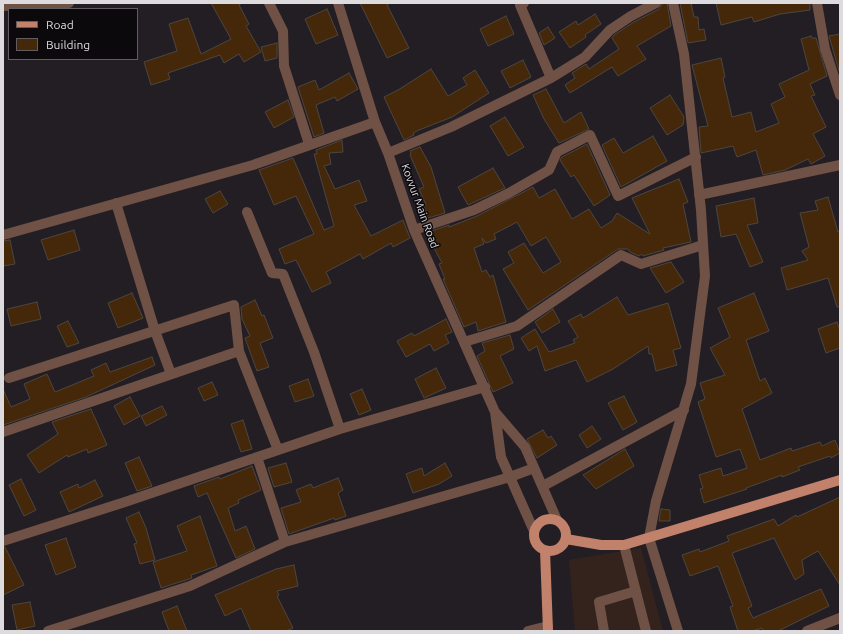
<!DOCTYPE html>
<html>
<head>
<meta charset="utf-8">
<style>
	body { margin:0 }
	#map { position:relative; width:843px; height:634px; overflow:hidden; background:#231e24; font-family:Ubuntu,sans-serif }
	canvas { display:block }
	.frame { position:absolute; inset:0; border:4px solid #dedbdf; pointer-events:none }
	.legend { position:absolute; left:8px; top:8px; width:130px; height:52px; box-sizing:border-box; background:#0b090c; border:1px solid #5f5d60; margin:0; padding:5px 7px; list-style:none; font-size:12px; color:#dedbdf }
	.legend li { display:flex; align-items:center; gap:8px; height:20px }
	.legend b { width:20px; border:1px solid #5f5d60 }
</style>
</head>
<body>
<div id="map">
<canvas width="843" height="634"></canvas>
<div class="frame"></div>
<ul class="legend">
<li><b style="height:5px;background:#c1816a"></b>Road</li>
<li><b style="height:11px;background:#452809"></b>Building</li>
</ul>
</div>
<script>
const context = document.querySelector('canvas').getContext('2d');
context.lineJoin = 'round';
function paint(path, color) { context.fillStyle = color; context.fill(path, 'evenodd'); }
const toPath = rows => new Path2D(rows.map(r => 'M' + r).join(''));
function strokePath(path, color, width, dash) { context.strokeStyle = color; context.lineWidth = width; context.lineCap = dash ? 'butt' : 'round'; context.setLineDash(dash || []); context.stroke(path); }
function write(font, color, halo, rows, align = 'center') {
  context.font = font + ' Ubuntu,sans-serif'; context.lineWidth = 3; context.setLineDash([]); context.textBaseline = 'middle'; context.strokeStyle = halo; context.fillStyle = color; for (const [text, x, y, turn = 0] of rows) {
    context.save(); context.translate(x, y); context.rotate((+turn || 0) * Math.PI / 180); context.textAlign = isNaN(turn) ? turn : align; if (halo) context.strokeText(text, 0, 0); context.fillText(text, 0, 0); context.restore();
  }
}
paint(toPath([
	[641,548,663,631,575,631,569,560]
]), '#34231c');
const building = toPath([
	[211,3,242,3,239,5,249,24,246,26,261,52,244,62,239,54,224,63,220,55,168,73,170,79,151,85,144,62,177,51,169,24,188,18,201,54,231,39,211,3],
	[360,3,390,3,387,5,409,48,387,58,360,3],
	[667,3,671,26,637,46,646,59,618,76,612,67,570,93,565,85,575,78,572,73,586,64,589,69,619,49,612,38,614,35,634,22,659,9,662,4,667,3],
	[680,3,691,3,694,17,698,17,699,30,704,29,706,40,688,43,680,3],
	[716,3,810,3,810,10,780,14,754,22,752,17,721,25,716,3],
	[327,9,338,35,316,44,305,19,327,9],
	[595,14,601,24,585,35,586,37,570,48,559,32,576,21,578,25,595,14],
	[506,16,514,34,488,46,480,29,506,16],
	[548,27,555,38,544,45,539,33,548,27],
	[840,34,840,74,829,36,840,34],
	[811,36,812,38,816,38,827,76,810,84,815,95,811,96,826,127,813,134,825,156,811,164,808,159,785,170,763,175,756,150,737,157,733,146,701,153,699,127,708,126,692,65,721,58,725,77,723,78,732,117,751,112,756,132,779,123,771,104,785,97,779,84,809,70,801,39,811,36],
	[277,43,277,58,265,61,261,47,277,43],
	[523,60,531,77,510,88,501,71,523,60],
	[431,69,448,96,467,85,463,78,475,70,489,93,452,117,419,130,413,133,414,135,404,140,384,97,398,90,431,69],
	[349,73,358,89,337,101,335,97,316,105,324,133,314,137,298,87,315,80,319,90,349,73],
	[546,89,564,123,581,112,589,129,559,143,544,119,533,95,546,89],
	[670,95,684,117,683,125,667,135,650,108,670,95],
	[288,100,294,117,274,128,265,112,288,100],
	[505,117,524,147,508,156,490,126,505,117],
	[653,136,667,161,621,187,602,145,614,138,623,153,653,136],
	[342,140,343,152,329,153,331,164,324,166,335,189,359,180,367,201,354,205,371,236,403,220,410,238,393,247,391,243,363,259,360,254,326,272,331,283,312,292,296,260,285,264,279,249,314,234,296,196,274,205,259,170,293,158,324,230,334,226,314,154,317,154,316,150,342,140],
	[587,144,610,195,594,206,574,175,571,177,560,160,562,157,587,144],
	[420,147,431,167,445,213,428,218,424,206,426,205,419,189,424,187,410,155,411,154,410,151,420,147],
	[493,168,505,188,468,205,458,187,493,168],
	[679,179,688,202,683,204,691,242,663,248,664,250,643,256,642,254,639,256,630,252,628,249,618,249,528,310,503,269,514,263,508,252,524,243,543,273,561,262,546,237,531,246,517,222,494,234,496,239,486,243,482,238,484,244,474,248,482,272,486,270,490,277,493,275,506,322,478,331,476,322,464,327,443,279,445,279,439,264,442,263,426,233,449,225,449,227,477,216,533,187,539,198,555,189,572,219,589,209,601,228,612,221,617,213,650,234,632,198,679,179],
	[220,191,228,204,213,213,205,199,220,191],
	[828,197,838,232,840,231,840,307,837,307,828,278,787,290,781,268,808,260,802,251,809,247,800,213,818,210,815,201,828,197],
	[754,198,758,223,747,225,763,262,750,267,736,234,721,237,716,206,754,198],
	[74,230,80,250,48,260,41,240,74,230],
	[10,240,15,264,3,266,3,241,10,240],
	[671,262,684,282,666,293,650,268,671,262],
	[132,293,143,318,118,328,108,303,132,293],
	[754,293,769,331,746,340,760,381,765,378,772,393,742,409,760,460,791,448,792,451,820,442,822,446,835,440,840,453,831,458,830,456,798,467,800,470,782,477,782,475,746,488,747,489,704,503,700,489,703,488,699,475,721,468,723,476,747,468,740,449,716,457,698,402,705,399,700,383,725,375,710,348,730,337,718,308,754,293],
	[617,297,628,315,668,303,681,348,673,350,677,365,656,371,652,354,649,354,648,346,613,369,587,382,576,360,545,371,537,346,529,351,521,338,535,329,549,352,575,343,573,340,578,337,568,321,581,314,583,318,617,297],
	[255,300,262,316,264,315,273,338,260,343,269,367,257,371,245,338,250,336,242,319,241,307,255,300],
	[37,302,41,319,11,326,7,309,37,302],
	[553,309,560,322,542,333,535,322,553,309],
	[446,319,452,332,445,335,449,343,434,351,430,344,406,357,397,341,412,333,414,336,446,319],
	[68,321,79,343,67,347,57,326,68,321],
	[837,322,840,330,840,348,826,353,818,329,837,322],
	[510,335,514,349,500,356,513,383,493,392,477,356,485,351,482,343,510,335],
	[152,357,155,365,86,397,3,425,3,389,11,407,30,399,24,384,47,374,55,392,94,376,91,370,106,363,110,372,152,357],
	[436,368,446,388,424,398,415,379,436,368],
	[308,379,314,396,295,402,289,386,308,379],
	[212,382,218,395,204,401,198,388,212,382],
	[362,389,371,410,359,415,350,394,362,389],
	[624,396,637,422,623,430,608,403,624,396],
	[130,397,140,416,124,425,114,406,130,397],
	[162,406,167,415,146,426,141,416,162,406],
	[91,409,107,445,88,453,87,449,68,457,67,455,39,473,27,455,58,434,52,422,91,409],
	[243,420,252,449,241,452,231,424,243,420],
	[592,426,601,439,587,448,579,435,592,426],
	[543,430,548,438,551,436,557,445,537,458,527,439,543,430],
	[625,449,634,466,596,489,583,475,625,449],
	[139,457,152,486,137,491,125,463,139,457],
	[286,463,292,482,274,487,268,468,286,463],
	[445,463,452,476,439,484,413,493,406,474,422,468,424,476,445,463],
	[252,466,261,490,238,500,239,503,228,508,235,531,246,526,255,549,236,558,207,493,198,497,194,486,219,477,220,479,252,466],
	[338,478,343,490,338,493,346,516,335,520,334,518,289,534,281,508,301,502,296,490,311,484,313,488,338,478],
	[21,479,36,510,24,516,9,485,21,479],
	[95,480,103,496,69,512,60,492,78,484,79,488,95,480],
	[840,497,840,585,818,551,802,560,804,574,795,580,774,538,732,553,752,606,748,608,753,618,821,589,829,606,778,631,764,631,762,628,752,631,738,631,730,607,733,606,718,566,690,576,682,555,699,549,700,552,729,541,727,536,774,519,778,526,796,515,797,517,840,497],
	[661,509,670,510,670,521,659,521,661,509],
	[139,512,146,528,155,560,140,564,134,544,137,543,126,518,139,512],
	[200,516,217,566,191,575,192,578,161,588,153,562,187,551,177,526,200,516],
	[66,538,76,567,56,575,45,545,66,538],
	[3,547,5,547,24,585,3,595,3,547],
	[294,565,298,586,277,591,279,595,277,596,293,628,286,631,251,631,241,608,225,616,215,595,276,569,294,565],
	[30,602,35,626,17,630,12,605,30,602],
	[177,606,187,631,169,631,162,612,177,606]
]);
paint(building, '#452809');
strokePath(building, '#4d4640', 1);
strokePath(toPath([
	[269,3,283,31,284,66,309,144],
	[338,3,375,122,388,153,414,230,495,412,501,457,534,531],
	[524,3,520,5,551,78],
	[673,3,684,54,701,210,705,276,691,384,656,501,649,538,678,631],
	[817,3,825,49,840,95],
	[3,6,69,3],
	[388,153,451,127,551,78,585,57,610,30,631,16,656,3],
	[699,195,840,165],
	[116,203,155,331,171,374],
	[247,212,272,273,283,274,314,352,340,429],
	[414,230,474,210,509,193,549,170,557,152,590,135,618,196,696,157],
	[3,235,253,165,375,122],
	[464,342,517,326,621,255,641,264,703,245],
	[9,378,234,305,239,351,278,450],
	[495,412,525,447,557,520],
	[3,432,239,351],
	[257,457,285,542],
	[543,486,684,410],
	[3,541,125,502,340,429,485,387],
	[624,545,646,631],
	[48,631,190,586,285,542,510,477,534,468],
	[528,631,548,626],
	[604,631,599,602,636,591],
	[807,631,840,618]
]), '#705146', 10);
strokePath(toPath([
	'534 535a16 16 0 1 1 32 0a16 16 0 1 1-32 0Z',
	[566,539,601,545,624,545,840,480],
	[545,550,548,631]
]), '#c1816a', 10);
write('11px', '#dedbdf', '#0b090c', [
	["Kovvur Main Road",420,206,70]
]);
</script>
</body>
</html>
